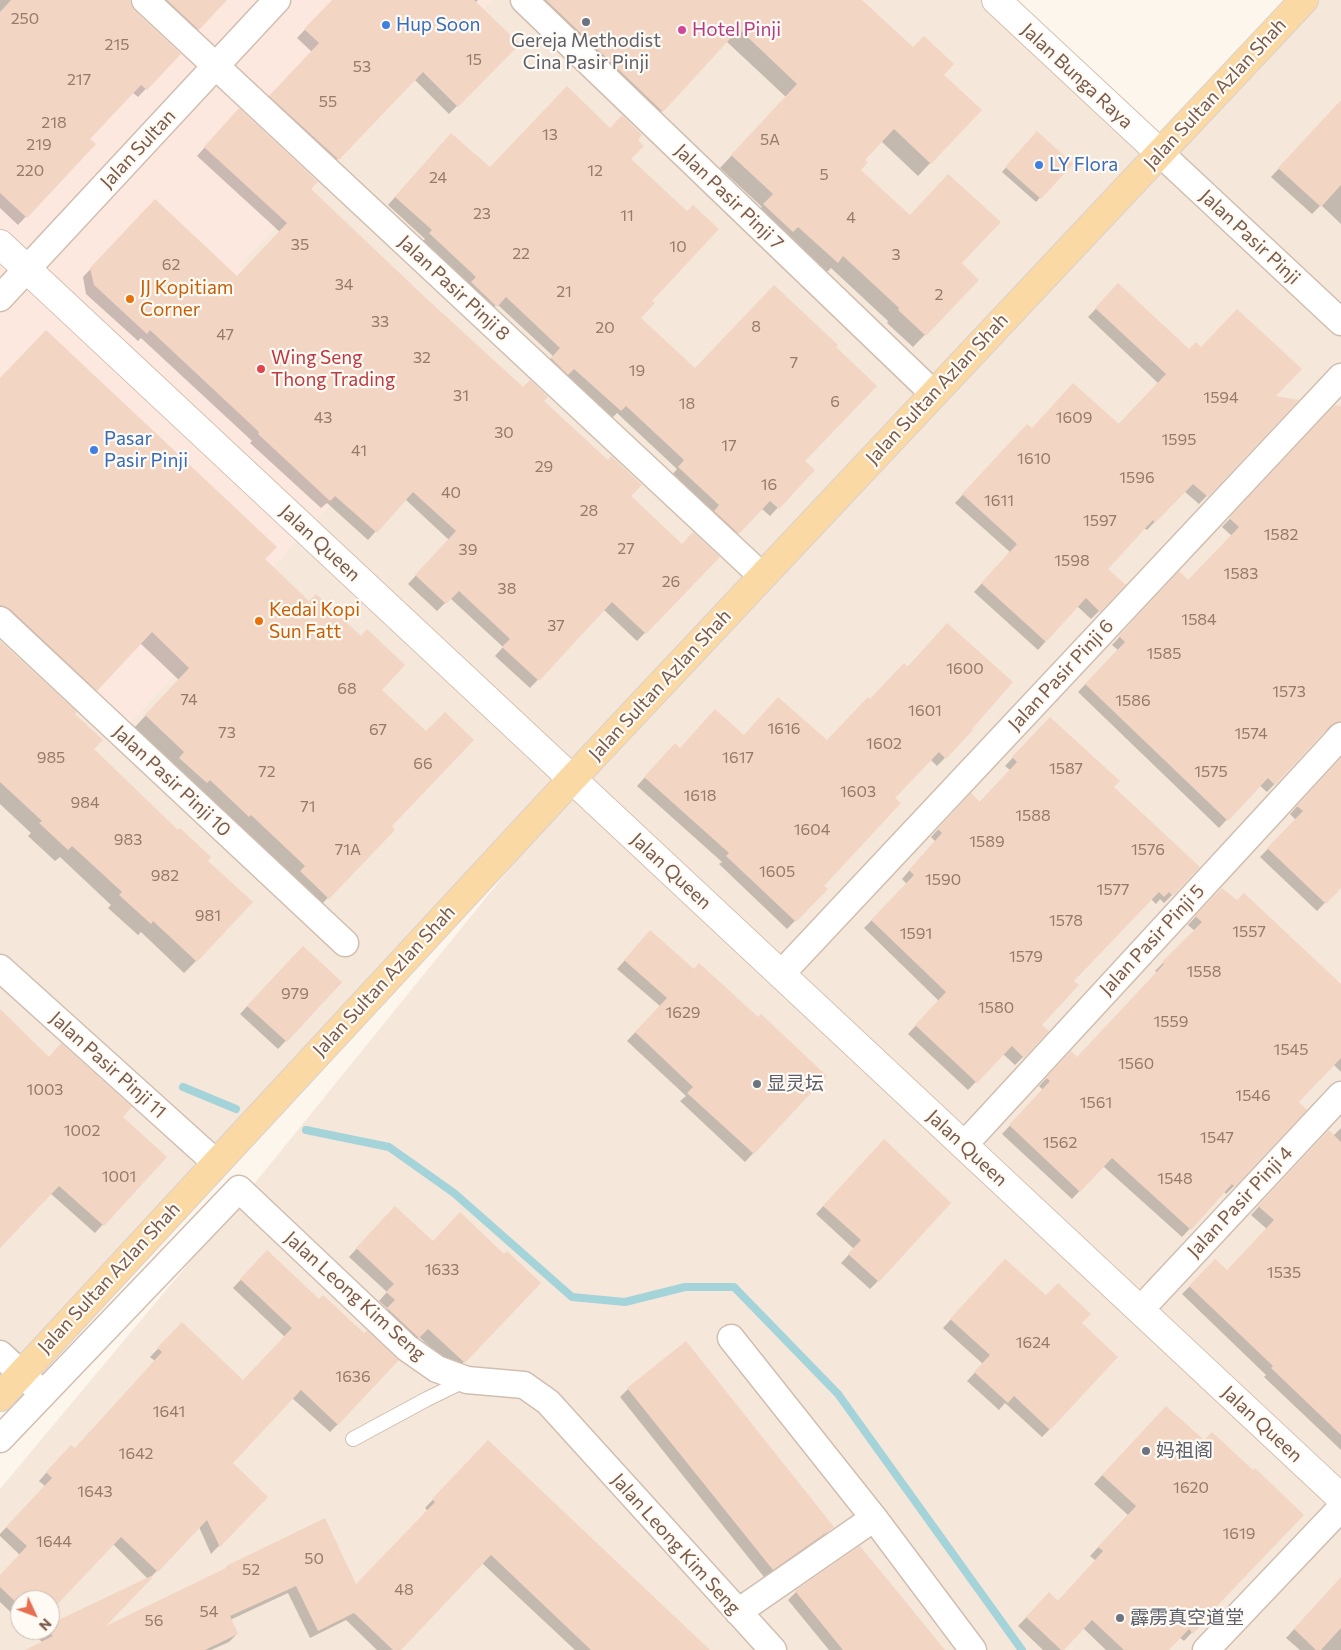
<!DOCTYPE html>
<html>
<head>
<meta charset="utf-8">
<style>
	body { margin:0 }
	#map { position:relative; width:1341px; height:1650px; overflow:hidden; background:#fdf6ec; font-family:Commissioner,sans-serif }
	canvas { display:block }
	.north { position:absolute; left:10px; top:1590px; width:50px; height:50px; box-sizing:border-box; background:#fffaf3; border:1px solid #cabbb1; border-radius:50%; rotate:133deg; font-size:14px; font-weight:700; line-height:20px; text-align:center; color:#7a5c4d }
	.north::after { content:''; display:block; margin:auto; width:18px; height:22px; background:#e76f51; clip-path:polygon(50% 0,100% 100%,50% 72%,0 100%) }
</style>
</head>
<body>
<div id="map">
<canvas width="1341" height="1650"></canvas>
<div class="north">N</div>
</div>
<script>
const context = document.querySelector('canvas').getContext('2d');
context.lineJoin = 'round';
function paint(path, color) { context.fillStyle = color; context.fill(path, 'evenodd'); }
const toPath = rows => new Path2D(rows.map(r => 'M' + r).join(''));
function strokePath(path, color, width, dash) { context.strokeStyle = color; context.lineWidth = width; context.lineCap = dash ? 'butt' : 'round'; context.setLineDash(dash || []); context.stroke(path); }
function write(font, color, halo, rows, align = 'center') {
  context.font = font + ' Commissioner,"Noto Sans SC",sans-serif'; context.lineWidth = 4.5; context.setLineDash([]); context.textBaseline = 'middle'; context.strokeStyle = halo; context.fillStyle = color; for (const [text, x, y, turn = 0] of rows) {
    context.save(); context.translate(x, y); context.rotate((+turn || 0) * Math.PI / 180); context.textAlign = isNaN(turn) ? turn : align; if (halo) context.strokeText(text, 0, 0); context.fillText(text, 0, 0); context.restore();
  }
}
paint(toPath([
	[0,0,998,0,1171,156,1315,0,1341,0,1341,1650,0,1650,0,1489,233,1210,591,768,0,1375],
	[20,1600,50,1600,50,1630,20,1630]
]), '#f5e8da');
paint(toPath([
	[80,0,492,0,239,266,409,419,123,731,0,618,0,39]
]), '#fde8e0');
paint(toPath([
	[0,0,129,0,130,5,133,11,179,54,138,97,132,92,88,139,94,144,18,225,0,208],
	[150,0,225,0,190,37],
	[333,0,478,0,475,3,518,44,449,114,414,79,330,167,262,104,312,52,297,38],
	[523,0,860,0,980,110,918,176,881,141,863,160,859,170,978,280,913,347,887,323,888,321,831,268,825,274,752,217,762,207,720,168,786,97,726,41,650,124],
	[1341,101,1341,224,1321,205,1312,214,1271,177],
	[231,118,523,389,543,401,630,496,682,545,718,557,637,641,604,610,530,688,495,656,503,647,450,598,437,611,408,584,449,540,405,499,368,540,327,503,321,508,250,443,252,441,141,338,138,341,86,294,83,277,147,209,237,277,280,232,197,156],
	[610,129,636,140,629,159,650,301,639,318,695,370,813,470,770,516,761,508,730,541,671,476,677,469,617,413,612,418,544,367,553,356,497,304,488,314,422,242,425,239,388,205,443,143,490,168],
	[1037,133,1071,164,1036,202,1002,172],
	[1111,293,1189,350,1274,397,1297,401,1199,504,1184,491,1147,530,1144,528,1106,569,1099,611,1091,619,1077,606,1038,650,974,592,1010,552,955,503,1020,434,1031,430,1118,425,1158,383,1088,317],
	[0,379,263,559,380,690,390,826,394,830,316,910,134,728,179,680,140,643,85,701,0,622],
	[1341,407,1341,687,1331,712,1340,721,1333,729,1327,730,1322,733,1267,792,1259,785,1219,828,1078,692,1118,650,1112,645,1171,581,1188,581,1232,536,1222,527,1328,415],
	[947,624,972,730,937,766,930,759,893,798,823,886,826,889,787,929,719,864,722,862,637,786,667,753,680,749,744,736,826,742,870,701,907,668],
	[0,642,74,714,92,749,206,861,196,961,184,973,141,932,138,935,108,908,111,905,60,857,55,861,28,836,31,833,0,804],
	[1042,726,1112,787,1172,895,1164,903,1160,899,1156,904,1151,899,1073,981,1040,1025,1023,1057,1015,1065,1003,1054,968,1090,908,1034,939,1001,864,928,907,884,902,879,935,841,931,837,963,803,979,803,1010,770,1005,766],
	[1341,759,1341,886,1317,911,1260,857,1296,820,1290,814],
	[1214,897,1341,985,1341,1072,1333,1064,1297,1103,1305,1110,1234,1186,1226,1194,1224,1192,1182,1237,1103,1166,1072,1199,1002,1134,1043,1090,1039,1086,1063,1061,1077,1058,1157,973,1155,971,1195,931,1188,925],
	[643,940,694,971,757,1019,825,1076,745,1162,680,1101,686,1096,627,1041,660,1006,617,969],
	[295,955,341,983,278,1049,240,1014],
	[0,1011,48,1058,121,1117,165,1157,95,1233,50,1193,0,1247],
	[1341,1128,1341,1450,1264,1377,1266,1375,1182,1294,1215,1261,1227,1272,1267,1229,1251,1215,1321,1140,1333,1136],
	[876,1149,878,1281,870,1289,841,1263,854,1249,816,1214],
	[387,1215,433,1243,504,1255,539,1283,456,1370,419,1337,410,1345,380,1317,388,1309,379,1301,387,1292,349,1257],
	[267,1252,338,1424,330,1432,292,1398,231,1463,266,1497,211,1554,199,1527,101,1629,224,1571,228,1566,356,1586,428,1511,425,1508,480,1450,709,1650,575,1650,482,1563,399,1650,377,1650,346,1620,310,1638,288,1593,230,1620,237,1634,229,1642,211,1650,28,1650,43,1643,36,1636,43,1630,50,1630,50,1626,148,1579,113,1544,50,1611,50,1600,20,1600,20,1621,0,1602,0,1576,20,1555,0,1536,0,1534,45,1486,39,1481,63,1454,74,1450,155,1361,150,1357,182,1324,243,1382,285,1337,233,1288],
	[997,1269,1045,1297,1080,1323,1050,1429,1042,1437,1005,1403,999,1410,967,1381,983,1364,943,1328],
	[628,1389,832,1527,824,1535,764,1577,620,1397],
	[1158,1416,1217,1605,1184,1641,1179,1637,1168,1650,1106,1650,1083,1628,1062,1650,1043,1650,1018,1626,1040,1603,1057,1602,1096,1561,1090,1556,1128,1515,1094,1484],
	[860,1548,944,1650,829,1650,788,1600,796,1592],
	[1341,1578,1341,1650,1300,1650,1286,1638]
]), '#0003');
strokePath(toPath([
	[183,1087,236,1109],
	[306,1130,389,1147,454,1193,572,1297,625,1302,685,1287,734,1287,838,1394,1022,1650]
]), '#a5d3da', 8);
paint(toPath([
	[11,0,130,0,131,5,135,11,181,54,147,90,141,85,90,139,96,144,27,218,0,193,0,12],
	[167,0,227,0,199,30],
	[332,0,474,0,520,44,458,107,423,72,339,160,269,96,319,43,304,29],
	[546,0,862,0,913,47,924,36,954,64,944,75,982,110,931,164,894,129,865,160,868,162,861,170,910,215,948,174,1001,222,962,263,979,280,926,336,898,310,899,308,843,256,838,263,798,227,793,232,763,204,773,194,731,155,797,84,739,29,663,112],
	[567,86,610,128,622,115,642,135,638,140,644,146,631,159,687,211,693,205,719,229,652,301,655,303,641,318,695,368,774,285,838,345,836,347,877,386,805,461,815,470,779,509,770,501,739,534,714,511,719,505,678,467,684,460,626,406,621,411,574,369,568,375,551,358,560,348,506,297,497,307,471,282,476,277,429,233,432,230,395,197,451,133,490,167],
	[1341,100,1341,185,1321,207,1278,168],
	[239,108,318,182,311,189,427,299,523,387,530,380,548,397,544,401,608,460,611,456,642,485,631,496,682,544,693,532,720,557,646,634,612,602,539,681,502,647,510,639,459,591,446,604,415,575,456,531,413,492,377,533,335,496,330,501,258,434,259,432,150,330,147,334,94,285,90,268,155,199,237,276,287,223,204,147],
	[1037,131,1073,164,1041,199,1005,167],
	[1118,283,1189,349,1196,342,1201,347,1237,309,1302,369,1276,396,1299,400,1208,497,1193,484,1155,523,1153,520,1108,569,1126,585,1100,612,1086,598,1046,642,981,583,1017,544,962,494,1027,424,1032,428,1073,383,1119,424,1166,374,1095,308],
	[46,330,277,547,265,559,309,601,316,594,361,636,367,629,405,665,382,690,426,731,445,712,474,740,392,826,395,830,329,899,300,871,305,866,251,815,249,817,210,780,207,783,179,758,184,752,145,715,189,668,152,632,97,691,10,609,0,605,0,378],
	[1335,405,1341,406,1341,721,1336,722,1330,726,1275,785,1268,778,1228,821,1085,684,1125,642,1119,636,1179,571,1188,580,1239,527,1229,518],
	[947,623,1013,682,972,729,973,730,946,759,939,752,895,798,901,803,824,886,828,889,796,922,726,856,729,853,644,777,675,743,680,748,715,709,744,735,778,697,827,740,868,697,870,699,904,663,908,667],
	[0,641,77,712,75,714,103,740,94,749,178,830,180,828,211,857,208,861,253,902,197,962,153,921,151,924,119,895,122,892,72,846,68,850,39,823,42,821,0,782],
	[1050,717,1120,781,1114,787,1200,867,1173,896,1169,892,1164,897,1159,892,1074,981,1079,985,1042,1025,1049,1031,1024,1058,1012,1046,977,1083,915,1025,946,992,871,920,914,875,909,870,942,833,938,829,971,793,980,802,1017,762,1012,757],
	[1341,758,1341,888,1326,904,1267,848,1303,811,1297,806],
	[1222,888,1237,900,1244,893,1341,984,1341,1058,1299,1102,1307,1110,1235,1187,1232,1184,1191,1230,1112,1158,1080,1192,1009,1125,1050,1081,1046,1078,1071,1051,1077,1057,1164,964,1162,962,1202,922,1195,916],
	[650,930,694,969,699,963,758,1017,761,1014,827,1076,754,1154,687,1093,693,1087,635,1032,667,998,624,960],
	[303,946,342,982,287,1042,247,1006],
	[0,1009,49,1057,61,1043,132,1107,123,1117,167,1157,104,1226,59,1186,0,1248],
	[1329,1130,1341,1142,1341,1435,1271,1368,1273,1366,1189,1286,1215,1259,1227,1270,1274,1220,1258,1206],
	[884,1139,951,1203,879,1282,848,1254,861,1240,823,1206],
	[395,1206,433,1241,460,1212,504,1254,507,1251,541,1283,465,1363,428,1329,419,1338,387,1308,395,1300,386,1292,394,1284,356,1248],
	[267,1250,319,1299,323,1295,364,1333,367,1330,399,1360,338,1425,301,1390,233,1463,268,1497,220,1547,207,1520,158,1572,121,1537,50,1612,50,1600,20,1600,20,1606,0,1587,0,1575,27,1546,6,1527,52,1478,46,1472,71,1445,75,1448,162,1352,157,1348,182,1322,243,1380,292,1328,240,1279],
	[1005,1259,1046,1295,1058,1283,1091,1314,1082,1323,1118,1357,1050,1430,1014,1396,1008,1403,974,1372,990,1355,950,1319],
	[686,1341,834,1527,773,1570,627,1388],
	[1166,1406,1204,1440,1212,1432,1253,1470,1255,1468,1304,1515,1218,1605,1193,1634,1189,1629,1169,1650,1124,1650,1092,1620,1064,1650,1061,1650,1026,1617,1049,1592,1058,1601,1103,1551,1098,1547,1136,1506,1102,1475],
	[488,1440,710,1650,591,1650,491,1555,401,1650,393,1650,354,1613,318,1631,296,1586,230,1616,238,1634,205,1650,25,1650,53,1636,46,1630,50,1630,50,1624,151,1576,152,1578,106,1626,228,1567,228,1565,325,1518,356,1584,435,1502,432,1499],
	[860,1546,945,1650,843,1650,795,1591],
	[1341,1577,1341,1628,1321,1650,1316,1650,1294,1629]
]), '#f3d5c3');
const service = toPath([
	[353,1439,427,1399,466,1380]
]);
const minor = toPath([
	[145,0,762,576],
	[524,0,934,394],
	[1159,152,1341,322],
	[0,298,277,0],
	[0,620,345,943],
	[0,968,215,1162],
	[781,974,1341,377],
	[964,1145,1341,736],
	[1140,1310,1341,1095],
	[731,1338,874,1518],
	[0,1354,38,1389],
	[0,1439,239,1189,407,1348,437,1369,467,1380,524,1385,548,1402,773,1650],
	[738,1612,874,1518,973,1650],
	[1206,1650,1341,1508]
]);
const secondary = toPath([
	[996,0,1159,152],
	[0,244,1341,1498]
]);
const primary = toPath([
	[0,1397,572,779,1304,0]
]);
strokePath(service, '#d1beb0', 16);
strokePath(minor, '#d1beb0', 29);
strokePath(secondary, '#d6c0b0', 30);
strokePath(primary, '#dad1cd', 30);
strokePath(service, '#fff', 14);
strokePath(minor, '#fff', 26);
strokePath(secondary, '#fff', 28);
strokePath(primary, '#fbd9a5', 28);
for (const [x, y, r, color] of [
	[586,22,5,"#6b7280"],
	[386,25,5,"#3f7fe0"],
	[682,30,5,"#d1479c"],
	[1039,165,5,"#3f7fe0"],
	[130,299,5,"#e8710a"],
	[261,369,5,"#e0444e"],
	[94,450,5,"#3f7fe0"],
	[259,621,5,"#e8710a"],
	[757,1084,5,"#6b7280"],
	[1146,1451,5,"#6b7280"],
	[1120,1618,5,"#6b7280"]
]) { const dot = new Path2D(); dot.arc(x, y, r, 0, 2 * Math.PI); context.fillStyle = color; context.fill(dot); strokePath(dot, '#fffaf3', 2); }
write('16px', '#987a6a', null, [
	["250",25,19],
	["215",117,45],
	["15",474,60],
	["53",362,67],
	["217",79,80],
	["55",328,102],
	["218",54,123],
	["13",550,135],
	["5A",770,140],
	["219",39,145],
	["220",30,171],
	["12",595,171],
	["5",824,175],
	["24",438,178],
	["23",482,214],
	["11",627,216],
	["4",851,218],
	["35",300,245],
	["10",678,247],
	["22",521,254],
	["3",896,255],
	["62",171,265],
	["34",344,285],
	["21",564,292],
	["2",939,295],
	["33",380,322],
	["8",756,327],
	["20",605,328],
	["47",225,335],
	["32",422,358],
	["7",794,363],
	["19",637,371],
	["31",461,396],
	["1594",1221,398],
	["6",835,402],
	["18",687,404],
	["43",323,418],
	["1609",1074,418],
	["30",504,433],
	["1595",1179,440],
	["17",729,446],
	["41",359,451],
	["1610",1034,459],
	["29",544,467],
	["1596",1137,478],
	["16",769,485],
	["40",451,493],
	["1611",999,501],
	["28",589,511],
	["1597",1100,521],
	["1582",1281,535],
	["27",626,549],
	["39",468,550],
	["1598",1072,561],
	["1583",1241,574],
	["26",671,582],
	["38",507,589],
	["1584",1199,620],
	["37",556,626],
	["1585",1164,654],
	["1600",965,669],
	["68",347,689],
	["1573",1289,692],
	["74",189,700],
	["1586",1133,701],
	["1601",925,711],
	["1616",784,729],
	["67",378,730],
	["73",227,733],
	["1574",1251,734],
	["1602",884,744],
	["985",51,758],
	["1617",738,758],
	["66",423,764],
	["1587",1066,769],
	["72",267,772],
	["1575",1211,772],
	["1603",858,792],
	["1618",700,796],
	["984",85,803],
	["71",308,807],
	["1588",1033,816],
	["1604",812,830],
	["983",128,840],
	["1589",987,842],
	["71A",348,850],
	["1576",1148,850],
	["1605",777,872],
	["982",165,876],
	["1590",943,880],
	["1577",1113,890],
	["981",208,916],
	["1578",1066,921],
	["1557",1249,932],
	["1591",916,934],
	["1579",1026,957],
	["1558",1204,972],
	["979",295,994],
	["1580",996,1008],
	["1629",683,1013],
	["1559",1171,1022],
	["1545",1291,1050],
	["1560",1136,1064],
	["1003",45,1090],
	["1546",1253,1096],
	["1561",1096,1103],
	["1002",82,1131],
	["1547",1217,1138],
	["1562",1060,1143],
	["1001",119,1177],
	["1548",1175,1179],
	["1633",442,1270],
	["1535",1284,1273],
	["1624",1033,1343],
	["1636",353,1377],
	["1641",169,1412],
	["1642",136,1454],
	["1620",1191,1488],
	["1643",95,1492],
	["1619",1239,1534],
	["1644",54,1542],
	["50",314,1559],
	["52",251,1570],
	["48",404,1590],
	["54",209,1612],
	["56",154,1621]
]);
write('19px', '#366cbe', '#fffaf3', [
	["Hup Soon",396,25],
	["LY Flora",1049,165],
	["Pasar",104,439],
	["Pasir Pinji",104,461]
], 'left');
write('19px', '#b23c85', '#fffaf3', [
	["Hotel Pinji",692,30]
], 'left');
write('19px', '#5b616d', '#fffaf3', [
	["Gereja Methodist",586,41,"center"],
	["Cina Pasir Pinji",586,63,"center"],
	["显灵坛",767,1084],
	["妈祖阁",1156,1451],
	["霹雳真空道堂",1130,1618]
], 'left');
write('19px', '#7a5c4d', '#fffaf3', [
	["Jalan Bunga Raya",1077,76,43],
	["Jalan Sultan Azlan Shah",1215,94,-47],
	["Jalan Sultan",138,149,-47],
	["Jalan Pasir Pinji 7",729,197,44],
	["Jalan Pasir Pinji",1250,237,43],
	["Jalan Pasir Pinji 8",454,288,43],
	["Jalan Sultan Azlan Shah",937,389,-47],
	["Jalan Queen",320,543,43],
	["Jalan Pasir Pinji 6",1061,675,-47],
	["Jalan Sultan Azlan Shah",660,685,-47],
	["Jalan Pasir Pinji 10",172,781,43],
	["Jalan Queen",671,871,43],
	["Jalan Pasir Pinji 5",1152,940,-47],
	["Jalan Sultan Azlan Shah",384,981,-47],
	["Jalan Pasir Pinji 11",108,1065,42],
	["Jalan Queen",967,1148,43],
	["Jalan Pasir Pinji 4",1240,1202,-47],
	["Jalan Sultan Azlan Shah",109,1278,-47],
	["Jalan Leong Kim Seng",355,1296,42],
	["Jalan Queen",1262,1424,43],
	["Jalan Leong Kim Seng",676,1544,48]
]);
write('19px', '#c56008', '#fffaf3', [
	["JJ Kopitiam",140,288],
	["Corner",140,310],
	["Kedai Kopi",269,610],
	["Sun Fatt",269,632]
], 'left');
write('19px', '#be3a42', '#fffaf3', [
	["Wing Seng",271,358],
	["Thong Trading",271,380]
], 'left');
</script>
</body>
</html>
